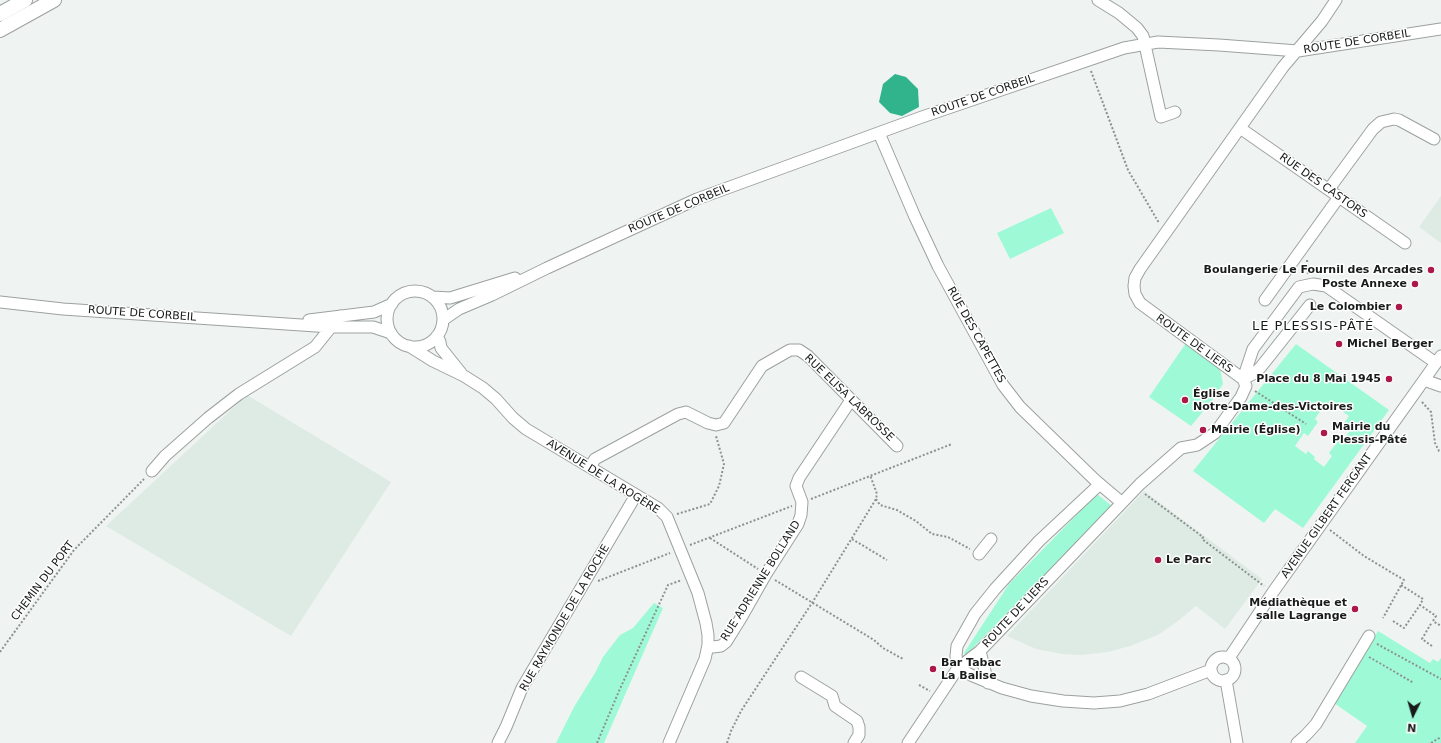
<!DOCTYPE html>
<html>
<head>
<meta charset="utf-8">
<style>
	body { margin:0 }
	#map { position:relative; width:1441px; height:743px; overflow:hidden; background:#eff4f2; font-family:"DejaVu Sans",sans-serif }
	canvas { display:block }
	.north { position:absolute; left:1393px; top:695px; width:40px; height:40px; -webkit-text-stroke:3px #fff; paint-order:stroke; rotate:185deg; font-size:11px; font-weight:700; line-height:16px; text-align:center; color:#191b1a }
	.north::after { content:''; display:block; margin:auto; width:14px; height:18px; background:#191b1a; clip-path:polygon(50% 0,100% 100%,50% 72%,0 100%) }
</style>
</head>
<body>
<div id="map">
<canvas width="1441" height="743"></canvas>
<div class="north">N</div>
</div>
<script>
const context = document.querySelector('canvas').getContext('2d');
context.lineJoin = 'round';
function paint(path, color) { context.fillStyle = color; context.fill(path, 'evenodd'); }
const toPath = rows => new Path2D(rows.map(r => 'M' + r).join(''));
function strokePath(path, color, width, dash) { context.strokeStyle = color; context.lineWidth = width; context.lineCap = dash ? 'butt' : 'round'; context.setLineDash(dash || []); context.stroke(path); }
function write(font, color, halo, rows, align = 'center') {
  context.font = font + ' "DejaVu Sans",sans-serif'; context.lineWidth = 3; context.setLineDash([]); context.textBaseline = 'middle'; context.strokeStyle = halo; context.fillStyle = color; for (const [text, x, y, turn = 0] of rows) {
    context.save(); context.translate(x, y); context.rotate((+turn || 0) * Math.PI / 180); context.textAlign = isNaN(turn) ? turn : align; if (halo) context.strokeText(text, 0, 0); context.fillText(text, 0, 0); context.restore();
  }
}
paint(toPath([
	[1441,196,1441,243,1419,227],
	[247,395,391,482,291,636,106,526],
	[1144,491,1262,579,1225,629,1196,606,1178,621,1158,635,1130,646,1108,652,1081,655,1062,654,1036,649,1007,636]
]), '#deebe5');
paint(toPath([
	[1051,208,1064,233,1010,259,997,233],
	[1186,343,1220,369,1223,384,1210,403,1191,426,1149,397],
	[1296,344,1389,410,1303,528,1275,509,1264,523,1193,471],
	[1335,406,1349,416,1342,426,1345,429,1348,425,1352,428,1344,439,1341,437,1329,453,1332,456,1324,467,1314,459,1315,457,1308,451,1306,454,1295,446,1304,433,1308,436,1318,422,1315,419,1323,407,1331,412],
	[1097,494,1112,506,966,655,964,653,1009,584],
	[654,603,663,608,604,743,556,743,574,707,595,673,603,657,620,635,633,628],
	[1378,631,1430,663,1433,659,1438,662,1441,658,1441,743,1355,743,1367,726,1334,703]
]), '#9efad6');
paint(toPath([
	[895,74,906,77,918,89,919,107,902,116,890,113,879,102,883,84]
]), '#31b48b');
const minor = toPath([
	[1098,0,1119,13,1137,28,1143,36,1161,117,1175,112],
	[1240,128,1405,243],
	[879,133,915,217,938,266,1003,385,1020,407,1095,480,1121,502],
	[1329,189,1373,129,1381,122,1394,119,1399,120,1434,139],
	'387 319a28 28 0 1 1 56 0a28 28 0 1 1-56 0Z',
	[433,297,450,298,515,278],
	[1265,300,1339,197],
	[0,302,63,309,331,327,373,327,391,333],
	[309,320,374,312,392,304],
	[443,320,459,309,492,295,547,268,697,199,922,117,1124,48,1158,42,1219,45,1298,51,1441,29],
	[437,336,440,342,441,348,461,373],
	[409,346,433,361,464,376,483,388,496,399,513,418,526,429,658,508,667,517,698,593,706,623,708,635,708,645,705,659,669,743],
	[1243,379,1253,349,1299,287,1313,284,1326,286,1436,363],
	[1243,379,1253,374,1260,368,1310,305],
	[1424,380,1441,386],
	[590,467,595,459,678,414,686,412,708,423,716,425,724,423,762,366,790,350,799,350,808,356,897,446],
	[152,471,165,456,208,418,239,394,315,347,340,316],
	[979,554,991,539],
	[708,645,713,647,721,646,726,642,741,618,766,574,798,524,801,515,802,502,796,486,799,478,851,400],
	[980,651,988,683],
	'1211 669a12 12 0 1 1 24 0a12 12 0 1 1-24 0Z',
	[1229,658,1273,592,1441,356],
	[958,668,973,676,1002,688,1031,696,1063,701,1094,703,1120,701,1148,694,1211,670],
	[958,668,956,656,957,646,975,614,995,589,1039,541,1100,484],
	[801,677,832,696,835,706,857,721,859,727,859,735,854,743],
	[1226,680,1237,743],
	[498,743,506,727,522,688,636,495],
	[908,743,958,668,980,651,1140,484,1181,448,1197,445,1215,433,1241,397,1246,386,1243,379,1140,303,1135,294,1134,286,1135,278,1140,269,1283,67,1322,21,1336,0],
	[1297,743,1306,735,1316,724,1369,636]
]);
const major = toPath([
	[0,14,25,0],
	[0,30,54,0]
]);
strokePath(minor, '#9ca19e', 13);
strokePath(major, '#9ca19e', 16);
strokePath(toPath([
	[1091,71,1128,170,1159,223],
	[1307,260,1308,274],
	[1255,391,1306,424],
	[1422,402,1431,412,1435,443,1439,451,1441,452],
	[1145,494,1203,537,1202,539,1264,586],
	[811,499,952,444],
	[876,499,880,505,897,510,916,521,932,534,948,537,970,549],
	[677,514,710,504,719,486,724,464,716,436],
	[1330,530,1364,556,1404,580,1383,618],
	[710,538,758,569],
	[852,539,887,560],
	[690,545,792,506],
	[775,580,874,640,883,648,903,659],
	[598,581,670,553],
	[1401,585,1423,599,1420,605,1436,616,1433,621,1441,626],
	[1393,621,1404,628,1420,605],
	[1377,644,1441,679],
	[1432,646,1422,639,1432,622],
	[0,652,74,550,144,479],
	[1369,657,1414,683],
	[919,685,930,691],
	[597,743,619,691,668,585,682,580],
	[727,743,731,731,741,711,812,603,876,499,877,494,870,475],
	[1431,743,1441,737]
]), '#8d9190', 2, [2, 2]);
strokePath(minor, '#fff', 11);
strokePath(major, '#fff', 14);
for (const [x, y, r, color] of [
	[1431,270,4,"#ac1848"],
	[1415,284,4,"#ac1848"],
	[1399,307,4,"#ac1848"],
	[1339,344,4,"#ac1848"],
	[1389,379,4,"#ac1848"],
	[1185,400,4,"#ac1848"],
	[1203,430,4,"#ac1848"],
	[1324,433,4,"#ac1848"],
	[1158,560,4,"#ac1848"],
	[1355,609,4,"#ac1848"],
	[933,669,4,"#ac1848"]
]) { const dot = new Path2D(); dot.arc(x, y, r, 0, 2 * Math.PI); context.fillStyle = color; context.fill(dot); strokePath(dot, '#fff', 1.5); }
write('11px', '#191b1a', '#fff', [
	["ROUTE DE CORBEIL",1357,42,-9],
	["ROUTE DE CORBEIL",983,96,-19],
	["RUE DES CASTORS",1323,186,35],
	["ROUTE DE CORBEIL",679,209,-23],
	["ROUTE DE CORBEIL",142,314,4],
	["RUE DES CAPETTES",976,335,61],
	["ROUTE DE LIERS",1194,344,36],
	["RUE ELISA LABROSSE",849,398,44],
	["AVENUE DE LA ROGÈRE",603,477,32],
	["AVENUE GILBERT FERGANT",1327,516,-55],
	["CHEMIN DU PORT",43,581,-53],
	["RUE ADRIENNE BOLLAND",761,581,-58],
	["ROUTE DE LIERS",1016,613,-47],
	["RUE RAYMONDE DE LA ROCHE",565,618,-60]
]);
write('bold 11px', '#191b1a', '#fff', [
	["Boulangerie Le Fournil des Arcades",1423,270,"right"],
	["Poste Annexe",1407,284,"right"],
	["Le Colombier",1391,307,"right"],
	["Michel Berger",1347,344],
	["Place du 8 Mai 1945",1381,379,"right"],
	["Église",1193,394],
	["Notre-Dame-des-Victoires",1193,407],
	["Mairie du",1332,427],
	["Plessis-Pâté",1332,440],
	["Mairie (Église)",1211,430],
	["Le Parc",1166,560],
	["Médiathèque et",1347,603,"right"],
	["salle Lagrange",1347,616,"right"],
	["Bar Tabac",941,663],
	["La Balise",941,676]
], 'left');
context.letterSpacing = '1px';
write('13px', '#191b1a', '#fff', [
	["LE PLESSIS-PÂTÉ",1313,327]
]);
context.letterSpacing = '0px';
</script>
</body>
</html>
